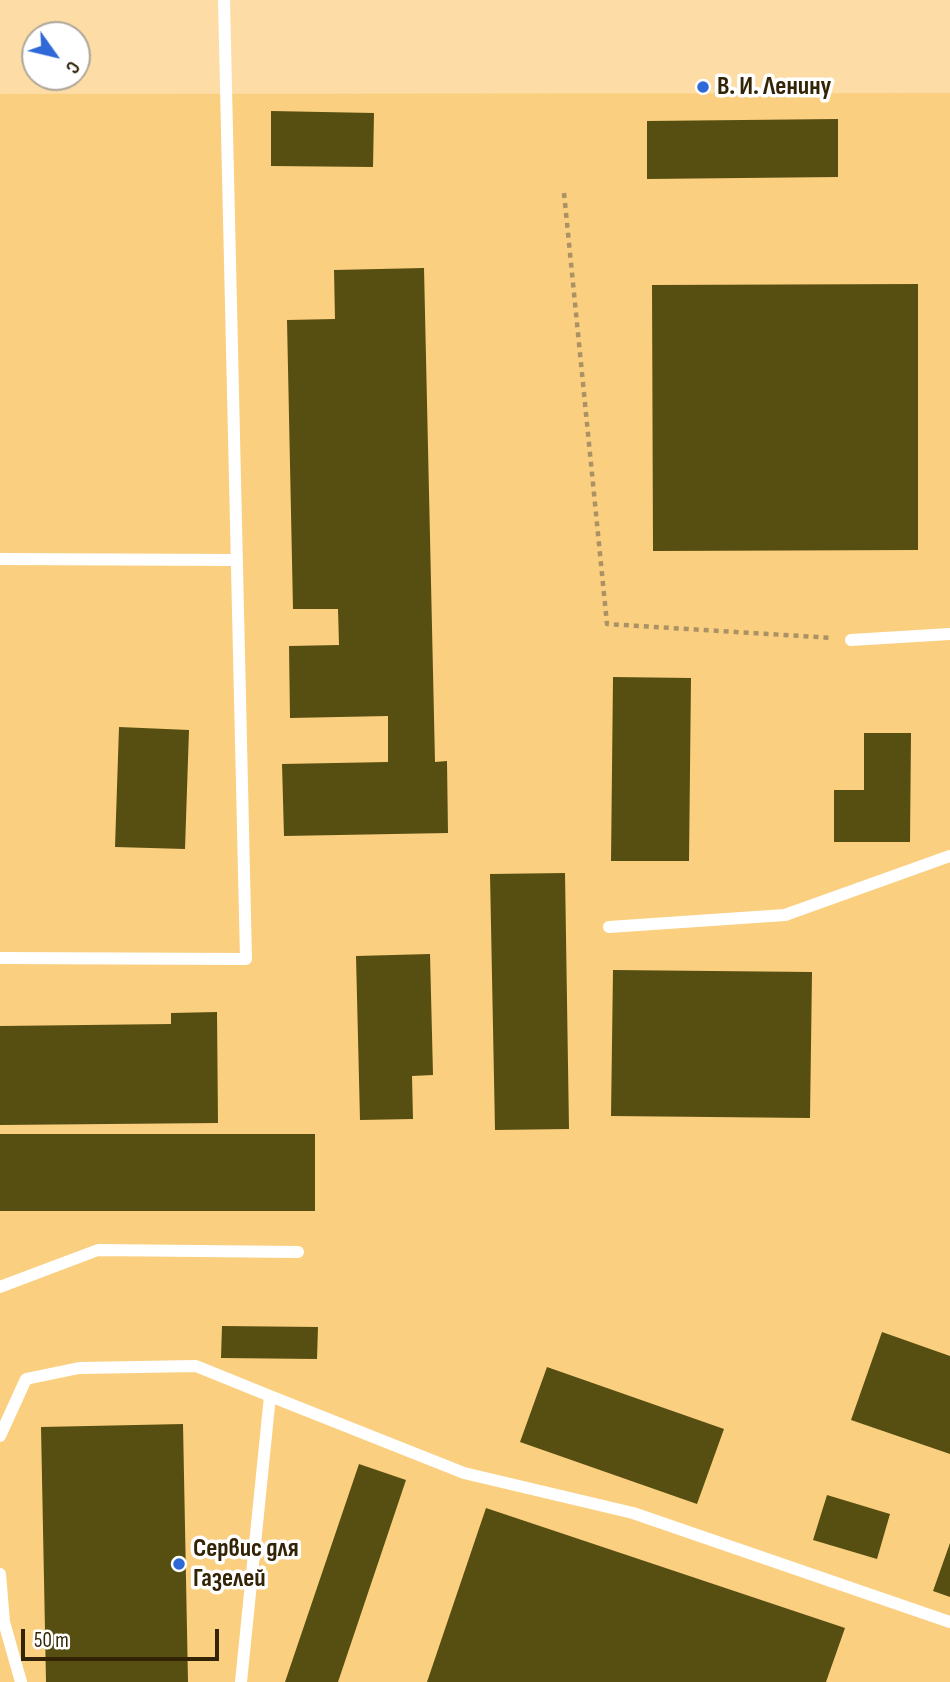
<!DOCTYPE html>
<html>
<head>
<meta charset="utf-8">
<style>
	body { margin:0 }
	#map { position:relative; width:950px; height:1682px; overflow:hidden; background:#fddda5; font-family:"Sofia Sans Condensed",sans-serif }
	canvas { display:block }
	.north { position:absolute; left:21px; top:21px; width:70px; height:70px; box-sizing:border-box; background:#fff; border:2px solid #ada79b; border-radius:50%; rotate:124deg; font-size:19px; font-weight:700; line-height:28px; text-align:center; color:#332406 }
	.north::after { content:''; display:block; margin:auto; width:24px; height:32px; background:#2e69d7; clip-path:polygon(50% 0,100% 100%,50% 72%,0 100%) }
	.scale { position:absolute; left:21px; top:1629px; width:198px; height:32px; box-sizing:border-box; border:4px solid #332406; border-top:0; padding-left:9px; font-size:21px; line-height:24px; white-space:nowrap; color:#332406; -webkit-text-stroke:5px #fff; paint-order:stroke }
</style>
</head>
<body>
<div id="map">
<canvas width="950" height="1682"></canvas>
<div class="north">С</div>
<div class="scale">50 m</div>
</div>
<script>
const context = document.querySelector('canvas').getContext('2d');
context.lineJoin = 'round';
function paint(path, color) { context.fillStyle = color; context.fill(path, 'evenodd'); }
const toPath = rows => new Path2D(rows.map(r => 'M' + r).join(''));
function strokePath(path, color, width, dash) { context.strokeStyle = color; context.lineWidth = width; context.lineCap = dash ? 'butt' : 'round'; context.setLineDash(dash || []); context.stroke(path); }
function write(font, color, halo, rows, align = 'center') {
  context.font = font + ' "Sofia Sans Condensed",sans-serif'; context.lineWidth = 7; context.setLineDash([]); context.textBaseline = 'middle'; context.strokeStyle = halo; context.fillStyle = color; for (const [text, x, y, turn = 0] of rows) {
    context.save(); context.translate(x, y); context.rotate((+turn || 0) * Math.PI / 180); context.textAlign = isNaN(turn) ? turn : align; if (halo) context.strokeText(text, 0, 0); context.fillText(text, 0, 0); context.restore();
  }
}
paint(toPath([
	[950,93,950,1682,0,1682,0,94]
]), '#fbcf80');
paint(toPath([
	[271,111,374,113,373,167,271,166],
	[838,119,838,177,647,179,647,121],
	[424,268,435,762,447,761,448,833,284,836,282,764,388,762,388,716,290,718,289,646,339,645,338,609,293,609,287,320,335,319,334,270],
	[918,284,918,550,653,551,652,285],
	[613,677,691,678,689,861,611,861],
	[119,727,189,730,185,849,115,847],
	[864,733,911,733,910,842,834,842,834,790,864,790],
	[565,873,569,1129,495,1130,490,874],
	[430,954,433,1075,412,1076,413,1119,360,1120,356,956],
	[613,970,812,972,810,1118,611,1116],
	[217,1012,218,1123,0,1125,0,1026,171,1024,171,1013],
	[0,1134,315,1134,315,1211,0,1211],
	[222,1326,318,1327,317,1359,221,1358],
	[882,1332,950,1356,950,1454,851,1420],
	[547,1367,724,1429,697,1504,520,1442],
	[183,1424,188,1682,46,1682,41,1427],
	[359,1464,406,1480,338,1682,285,1682],
	[827,1495,890,1514,877,1559,813,1540],
	[486,1508,845,1628,826,1682,427,1682],
	[950,1543,950,1597,933,1591]
]), '#574f11');
strokePath(toPath([
	[564,193,607,624,833,638]
]), '#ab9264', 4.5, [5, 5]);
strokePath(toPath([
	[0,559,237,560],
	[851,640,950,634],
	[609,927,785,915,950,856],
	[0,958,246,959,224,0],
	[0,1287,98,1250,298,1252],
	[0,1436,26,1379,79,1368,196,1366,270,1396],
	[0,1574,4,1622,21,1682],
	[241,1682,270,1396,464,1473,633,1513,950,1622]
]), '#fff', 12);
for (const [x, y, r, color] of [
	[703,87,7,"#2e69d7"],
	[179,1564,7,"#2e69d7"]
]) { const dot = new Path2D(); dot.arc(x, y, r, 0, 2 * Math.PI); context.fillStyle = color; context.fill(dot); strokePath(dot, '#fff', 2.5); }
write('bold 26px', '#332406', '#fff', [
	["В. И. Ленину",717,87],
	["Сервис для",193,1549],
	["Газелей",193,1579]
], 'left');
</script>
</body>
</html>
